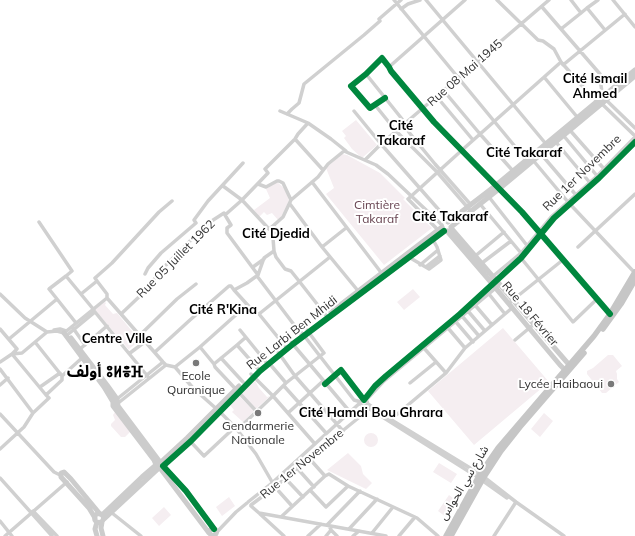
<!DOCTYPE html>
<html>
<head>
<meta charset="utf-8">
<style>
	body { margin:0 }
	canvas { display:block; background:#fff }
</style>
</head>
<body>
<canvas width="635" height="536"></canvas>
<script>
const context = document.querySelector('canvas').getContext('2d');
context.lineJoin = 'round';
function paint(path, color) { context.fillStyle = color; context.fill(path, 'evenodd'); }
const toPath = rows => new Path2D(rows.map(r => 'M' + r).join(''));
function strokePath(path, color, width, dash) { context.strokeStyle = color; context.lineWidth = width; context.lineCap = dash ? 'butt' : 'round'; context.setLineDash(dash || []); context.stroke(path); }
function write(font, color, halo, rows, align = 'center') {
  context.font = font + ' Mulish,"Noto Sans Arabic","Noto Sans Tifinagh",sans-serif'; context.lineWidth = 4; context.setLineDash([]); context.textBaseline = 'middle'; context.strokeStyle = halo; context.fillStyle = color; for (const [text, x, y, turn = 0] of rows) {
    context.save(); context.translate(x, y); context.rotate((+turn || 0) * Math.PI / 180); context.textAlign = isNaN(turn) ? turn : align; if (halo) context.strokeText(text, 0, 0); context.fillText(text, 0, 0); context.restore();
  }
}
paint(toPath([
	[356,120,377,145,362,158,352,149,344,138,346,136,342,131],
	[342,154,347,155,380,173,405,198,403,199,432,228,384,265,326,194,334,188,326,168],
	[277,182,283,187,288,196,289,201,281,217,278,220,272,213,267,215,264,212,259,217,254,210,270,198,266,189],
	[413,289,420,297,404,310,397,302],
	[105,302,106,303,105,305,113,314,117,313,141,342,139,341,129,349,130,351,95,310,95,309],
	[503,328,549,382,474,445,428,391],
	[608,355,613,355,622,366,616,371,617,374,617,379,619,382,606,393,602,393,587,374,587,371,593,368],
	[254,379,259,388,267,397,270,396,256,409,241,393],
	[238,395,254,411,243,422,232,412,234,410,230,405,228,407],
	[115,412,130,432,125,437,121,437,111,426,111,424,115,420,113,415],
	[544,413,553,421,540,437,531,429],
	'364 440a7 7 0 1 1 14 0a7 7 0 1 1-14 0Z',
	[348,453,361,466,363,474,372,483,366,489,327,470],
	[439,463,457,474,451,483,433,472],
	[449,495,457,501,446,517,438,511],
	[229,497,235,506,222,516,216,507],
	[164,507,171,515,159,526,152,518]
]), '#f5eef1');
strokePath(toPath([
	[394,0,527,161],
	[426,0,546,144],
	[497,0,538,40,543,41,554,49,561,62,593,98,599,101,635,136],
	[571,0,581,13,587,8,605,30],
	[613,0,635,27],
	[542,7,561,29],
	[587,8,598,0],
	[401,9,408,4,420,0],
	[581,13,561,29,600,74,600,80,603,97,635,128],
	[563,65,625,14],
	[389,67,465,0],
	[366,74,406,124],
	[544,77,578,118],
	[444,91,480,134,513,171],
	[437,97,473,140],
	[385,98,370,108,351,86,366,74,382,58,389,67,391,71,434,122,522,212,610,314],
	[375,105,396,131,437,172,469,209],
	[280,111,308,123,331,139,346,151],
	[354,111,381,144,446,218,447,222],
	[287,114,292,109,299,103,304,84,364,35,380,21,379,19,401,0],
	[403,125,435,164,471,205],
	[568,128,605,170],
	[563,135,598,177],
	[295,139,323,170],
	[555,141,591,184],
	[541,154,576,195],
	[532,159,568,202,635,273],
	[365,160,381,144,549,0],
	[312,182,383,275],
	[258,184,266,187,277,181,279,181,283,183,291,200],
	[223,186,242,200,269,229,274,225],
	[489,197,529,248],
	[290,204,322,247,359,292],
	[480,204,521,253,521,258,573,322,597,299],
	[225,215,231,225,227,228,227,233,258,275],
	[39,222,72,271,66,276,94,310],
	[438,230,408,199,461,151,561,62],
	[322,247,346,228],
	[578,247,635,194],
	[407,256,429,269,441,260,437,247,432,238],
	[474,257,504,232],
	[482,263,511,241],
	[420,265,438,250],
	[253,267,264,259],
	[426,267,440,256],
	[145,274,148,268,161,253,196,223,194,220,208,201,243,163],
	[257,276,301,334],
	[492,277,521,253,551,217,597,176,635,137],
	[97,281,95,278,112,263,159,212,172,201],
	[234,290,254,312,259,314,285,346],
	[0,294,25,318,47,332],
	[81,294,97,281,107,294,107,298],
	[489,294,505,314],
	[107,298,163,362,166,365,175,367,193,388,220,412,235,427,256,454,275,487,292,506],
	[57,299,76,323],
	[509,303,564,259],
	[475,305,492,325],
	[468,311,485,331],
	[121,314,141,295,166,265,207,224,224,213,225,215,242,200,268,173,265,169,295,139,298,134,308,123],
	[259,314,330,257],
	[462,316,479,336],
	[328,318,299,281,291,271,285,269,276,257,274,251,273,238,276,231,274,225,283,217,291,200,318,177,328,164,344,151,376,165,388,174,442,225],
	[456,322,473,342],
	[73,328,85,345],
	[448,328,465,348],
	[0,329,17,349,12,354,46,395],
	[54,330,60,329,66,331],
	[240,330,266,362],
	[302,333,354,400,361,402],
	[140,335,177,299,196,284],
	[66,336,95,312,149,378],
	[9,339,57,299,49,289,66,276],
	[515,340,533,325],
	[35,342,62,376],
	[291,342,350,412],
	[237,345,245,338],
	[200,347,247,305],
	[423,347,446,373],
	[80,349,107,326],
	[155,352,190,320,229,286,231,286,234,290,247,283,258,275,264,258,274,251],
	[278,352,295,376,343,431],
	[130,353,146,341],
	[221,358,243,382],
	[0,362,12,354,22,353,47,332,57,331,64,333,107,298],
	[269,363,286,383],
	[214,364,237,345,260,371],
	[175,367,200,347,214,364,215,367,258,413],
	[0,369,33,413],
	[251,374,273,396,286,383,324,353,307,330],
	[410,383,436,362],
	[325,384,341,370,364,400,375,386,386,376,460,314,521,258,554,218,599,178,635,142],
	[0,385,8,378],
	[284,386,326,433],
	[40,387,60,373],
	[368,398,383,382,497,287],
	[117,399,163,362],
	'360.5 403a3.5 3.5 0 1 1 7 0a3.5 3.5 0 1 1-7 0Z',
	[117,404,166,365],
	[368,404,390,419,480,474,516,502,564,536],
	[365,406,476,476,507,498],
	[288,413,323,381],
	[0,414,54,472,60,475],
	[389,421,446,373,465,348,512,308],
	[237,430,273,396,315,444],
	[190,441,204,456,235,427],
	[0,449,24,427,33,413,49,398,46,395,62,380,62,376,82,358],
	[297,468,314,487],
	[325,476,329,474,348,486],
	[0,478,52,536],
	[286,479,303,497],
	[310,490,326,507,348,486,417,518,438,536],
	[248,502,272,483,361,402],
	[251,505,275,487,309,458,367,411,366,407],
	[251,506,259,513,386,536],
	[33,511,57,536],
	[112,513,141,536],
	[260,514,284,536],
	[281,517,325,476,308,457],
	[0,521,12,536],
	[327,525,360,491],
	[329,525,331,530,337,536],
	[349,529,377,499],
	[216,533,236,512,247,503],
	[372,533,393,507],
	[5,536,67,482],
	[308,536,321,524],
	[326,536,331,530],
	[353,536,359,531],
	[399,536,415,517],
	[494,536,516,502]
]), '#d0d0d0', 3.5);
strokePath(toPath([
	[448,222,495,186,635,70],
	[451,227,499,189,635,76],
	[451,228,571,367],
	[447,231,489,280,560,365,567,372],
	[331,312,442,227],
	[64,333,104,387,113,402,113,406,154,460,157,467,161,468,163,466,162,463,160,462,156,464],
	[71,338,107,385,117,399,118,406,160,462],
	[161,462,187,438,239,386],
	[160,468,209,533],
	'94.5 518a4.5 4.5 0 1 1 9 0a4.5 4.5 0 1 1-9 0Z',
	[102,515,142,477,156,465],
	[95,518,89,508,61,477,61,473,64,472,71,479,100,514],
	[103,520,159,468],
	[97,522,95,529,97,536],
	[102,522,101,528,103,536],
	'209.5 532a3.5 3.5 0 1 1 7 0a3.5 3.5 0 1 1-7 0Z',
	[214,529,186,491,163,466,191,441,260,371,293,344,444,231]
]), '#ccc', 5);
strokePath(toPath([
	[603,329,621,304,635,280],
	[446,536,480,474,498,448,594,336,610,314,635,272],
	[451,536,484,477,501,451,520,427,584,353]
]), '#c6c6c6', 5.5);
strokePath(toPath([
	[385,98,370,108,351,86,366,74,382,58,389,67,391,71,434,122,522,212,610,314],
	[325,384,341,370,364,400,375,386,386,376,460,314,521,258,554,218,599,178,635,142],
	[214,529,186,491,163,466,191,441,260,371,293,344,444,231]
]), '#00873e', 6);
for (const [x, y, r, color] of [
	[196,363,4,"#797979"],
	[611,384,4,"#797979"],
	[258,413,4,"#797979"]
]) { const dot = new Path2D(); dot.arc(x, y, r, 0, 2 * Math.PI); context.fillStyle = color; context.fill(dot); strokePath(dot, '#fff', 1.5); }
write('12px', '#313131', '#fff', [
	["Rue 08 Mai 1945",465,73,-41],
	["Rue 1er Novembre",582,173,-44],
	["Rue 05 Juillet 1962",176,259,-45],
	["Rue 18 Février",530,314,50],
	["Rue Larbi Ben Mhidi",292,333,-38],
	["Rue 1er Novembre",302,464,-39],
	["شارع سي الحواس",464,483,-59]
]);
write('12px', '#674350', '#fff', [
	["Cimtière",377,205],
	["Takaraf",377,219]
]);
write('12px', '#313131', '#fff', [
	["Ecole",196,376],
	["Quranique",196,390],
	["Lycée Haibaoui",603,384,"right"],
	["Gendarmerie",258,426],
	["Nationale",258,440]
]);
write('bold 13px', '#000', '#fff', [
	["Cité Ismail",595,79],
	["Ahmed",595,94],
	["Cité",401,126],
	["Takaraf",401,141],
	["Cité Takaraf",524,153],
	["Cité Takaraf",450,217],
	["Cité Djedid",276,234],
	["Cité R'Kina",223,310],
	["Centre Ville",117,339],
	["Cité Hamdi Bou Ghrara",371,413]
]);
write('bold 16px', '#000', '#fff', [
	["أولف ⵓⵍⴻⴼ",105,372]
]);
</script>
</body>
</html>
